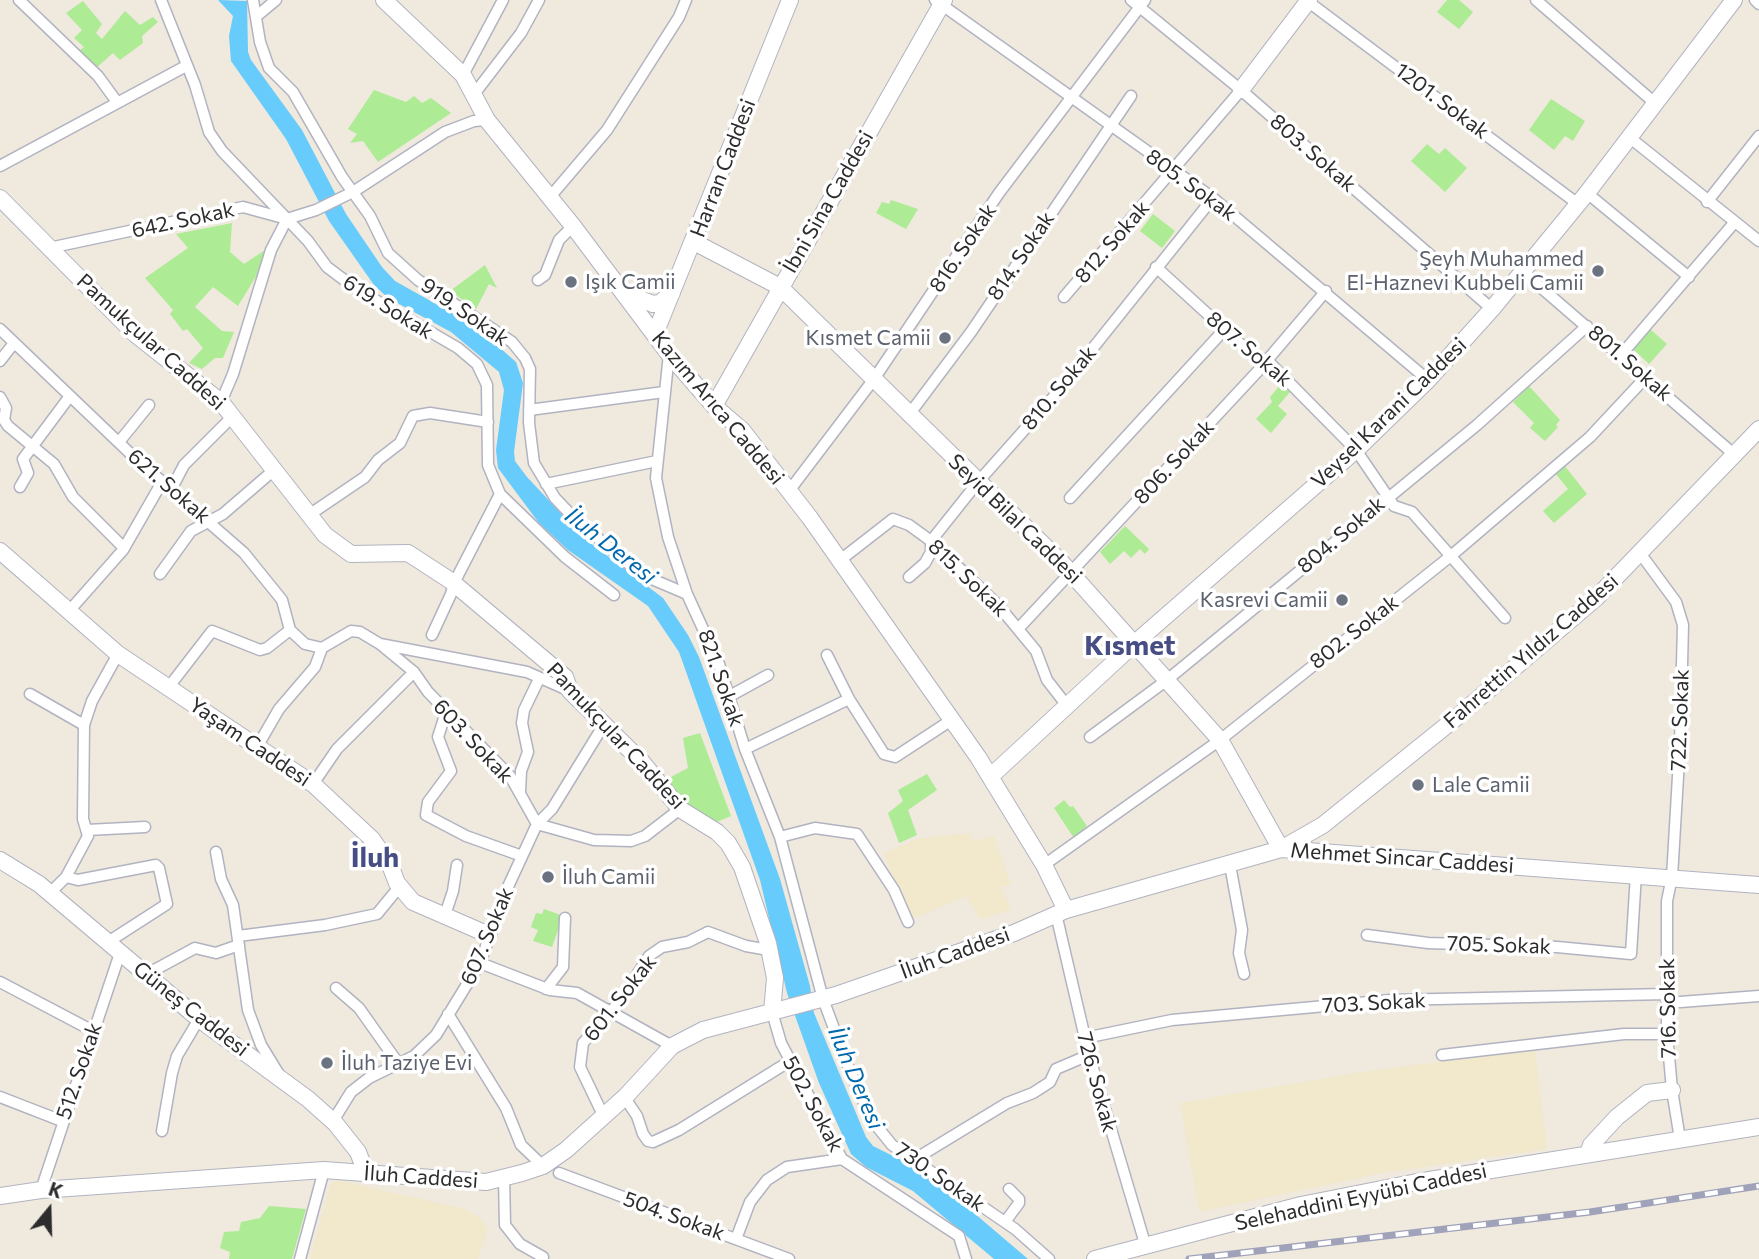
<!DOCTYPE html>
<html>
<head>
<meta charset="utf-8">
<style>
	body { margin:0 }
	#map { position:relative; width:1759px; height:1259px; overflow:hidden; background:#efe9de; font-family:Commissioner,sans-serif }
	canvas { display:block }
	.north { position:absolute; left:14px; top:1175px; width:70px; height:70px; -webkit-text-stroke:5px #fff; paint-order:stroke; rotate:19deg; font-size:19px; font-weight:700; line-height:28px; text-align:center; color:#2c2c2c }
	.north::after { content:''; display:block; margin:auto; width:24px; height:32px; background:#2c2c2c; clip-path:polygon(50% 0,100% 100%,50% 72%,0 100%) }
</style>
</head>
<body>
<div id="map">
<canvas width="1759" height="1259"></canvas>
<div class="north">K</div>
</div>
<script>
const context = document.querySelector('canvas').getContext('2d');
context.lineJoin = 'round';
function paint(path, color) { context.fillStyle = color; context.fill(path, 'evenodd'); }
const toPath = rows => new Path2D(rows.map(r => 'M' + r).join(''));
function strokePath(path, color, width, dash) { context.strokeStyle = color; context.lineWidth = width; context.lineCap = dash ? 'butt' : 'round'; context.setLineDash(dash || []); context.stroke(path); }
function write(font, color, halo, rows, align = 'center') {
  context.font = font + ' Commissioner,sans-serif'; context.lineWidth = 7; context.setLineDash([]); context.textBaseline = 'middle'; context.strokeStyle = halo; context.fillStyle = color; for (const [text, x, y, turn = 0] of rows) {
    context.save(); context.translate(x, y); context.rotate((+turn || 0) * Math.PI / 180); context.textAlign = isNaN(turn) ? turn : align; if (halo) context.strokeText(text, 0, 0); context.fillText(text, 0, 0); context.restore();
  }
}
paint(toPath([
	[970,833,973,841,994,836,1011,884,1001,887,1011,909,981,920,966,896,910,920,884,853,920,838],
	[1535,1049,1547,1149,1382,1173,1199,1212,1180,1103,1368,1071],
	[337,1180,465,1209,479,1217,488,1229,478,1259,310,1259,331,1184]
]), '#f2e8cc');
paint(toPath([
	[1447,0,1459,0,1473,12,1459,29,1437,12],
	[83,1,102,24,96,33,102,39,125,11,140,25,153,17,158,22,142,36,143,43,120,60,113,53,96,68,79,51,84,47,74,38,82,30,66,13],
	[374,90,406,102,414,96,422,103,431,98,451,113,378,162,363,141,350,143,357,134,348,129],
	[1551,99,1585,121,1573,141,1565,136,1554,150,1529,130],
	[1427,144,1439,154,1445,148,1467,168,1445,192,1411,161],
	[891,200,918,209,906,229,876,213,882,202,889,204],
	[1153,214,1175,231,1162,248,1140,231],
	[232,223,230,252,244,264,265,250,258,273,238,306,213,287,195,307,222,331,234,332,223,358,215,358,202,369,189,363,203,348,187,329,183,331,170,314,173,310,145,278,188,248,176,234],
	[485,265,497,288,489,284,476,309,450,291],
	[1650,329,1667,344,1649,364,1633,349],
	[1281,384,1290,392,1278,406,1287,414,1271,433,1256,419,1272,402,1270,397],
	[1529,386,1560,420,1556,425,1558,427,1545,441,1530,428,1534,423,1513,402],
	[1564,465,1587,494,1554,523,1543,511,1568,489,1555,473],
	[1125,526,1149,549,1145,554,1140,549,1131,558,1124,551,1110,564,1100,552],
	[700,733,731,816,712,824,686,808,667,779,688,768,683,738],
	[927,774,937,790,908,810,917,835,899,843,888,813,903,801,898,790],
	[1064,800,1070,807,1073,806,1087,826,1074,838,1054,808],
	[544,909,563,916,552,947,533,941,538,930,531,927,536,913,542,914],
	[269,1206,306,1209,292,1259,229,1259,230,1252,220,1248,224,1232,239,1231,241,1222,260,1218]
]), '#adeb95');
paint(toPath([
	[218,0,247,1,248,52,251,60,302,130,346,214,382,267,395,281,475,326,516,362,523,383,514,452,515,461,527,477,585,539,663,598,688,635,699,657,780,879,810,986,814,1013,866,1137,873,1146,927,1173,1028,1259,994,1259,913,1191,866,1167,851,1154,819,1083,787,993,760,880,679,652,648,606,568,550,539,523,498,468,496,450,504,390,499,372,451,332,388,298,374,285,329,221,286,139,231,61,229,36,233,16]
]), '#67cbfb');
const street = toPath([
	[19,0,98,76,117,102],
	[161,0,195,85,209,132,222,151,308,241,327,267,355,288,458,348,477,364,487,385,488,465,500,494,565,557,614,595],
	[253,0,260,42,269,68,293,92,342,177,370,216,388,253,418,280,512,342,525,358,530,369,529,423,534,463,555,498,574,518,631,566,647,577,687,594],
	[935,0,1213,198,1428,380],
	[1131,0,1241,90,1492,309],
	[1306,0,1578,204],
	[1536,0,1656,104],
	[1755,0,1759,4],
	[258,15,276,0],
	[463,75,503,0],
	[475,93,521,33,539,0],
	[1629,137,1759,241],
	[0,166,186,66],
	[1587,193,1689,277],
	[550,197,607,130,679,17,686,0],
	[1707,202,1759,136],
	[49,248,243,207,287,219,316,210,353,192,445,132,474,121,487,120],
	[1156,267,1258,360,1266,359,1356,450,1394,506,1412,512,1505,618],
	[1523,272,1736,456],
	[538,280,545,275,559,240,573,226],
	[1064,297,1241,90],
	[0,329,136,459,244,553,282,600,290,630,305,644,322,648],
	[669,354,656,478,668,537,687,594,719,664,745,749,780,837,823,999,848,1066,871,1119,892,1145,1015,1229,1049,1259],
	[1621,355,1734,223],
	[0,361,14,343],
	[0,397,6,408,4,420,8,426,54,464,73,497,124,548],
	[221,402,233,374,271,250,287,219],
	[529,410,664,392],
	[908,416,971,332,1131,96],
	[119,442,149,405],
	[546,484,657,461],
	[20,487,28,473,23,459,70,396],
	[171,490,184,465,232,417],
	[789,491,874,379,999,193,1145,0],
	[1070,498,1224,330],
	[309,515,365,477,378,460,400,443,413,416,430,413,488,422],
	[1640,553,1676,602,1683,625,1680,743,1672,877,1667,901,1667,1034,1672,1090,1680,1139],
	[839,561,893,519,909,525,931,541,998,605,1036,651,1047,680,1068,707],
	[160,574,191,531,223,514,274,470],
	[909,577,925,563,931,552,931,541,978,482,1057,393,1213,198],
	[70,610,123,550,162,482],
	[1018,629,1258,371,1326,291],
	[432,635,451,594,454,583,500,494],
	[380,644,414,672,428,692,510,776,537,824,594,840,631,841,645,836,680,809],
	[322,648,351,631,360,632,380,644,527,672,570,691],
	[827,655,849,699,884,754,895,757,953,719],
	[168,688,212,631,260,650,267,648,290,630],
	[30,694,84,725],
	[728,697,768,675],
	[447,709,438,737,451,771,428,802,426,815,466,836,522,856],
	[1090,737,1167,680,1477,425,1587,326],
	[257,747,279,709,315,667,322,648],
	[745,749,849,699],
	[313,784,337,749,414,672],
	[520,792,521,771,528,752,522,723,524,710,539,679],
	[87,830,145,827],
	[780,837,815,828,857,834,894,890,908,922],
	[216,852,221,879,233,905,248,1010,261,1045,280,1076],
	[1044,865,1220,740,1452,555,1590,437,1647,376],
	[1230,865,1242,930,1239,953,1244,974],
	[66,877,78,880,156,865,159,868,167,904,108,942],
	[50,893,66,877,88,836,83,819,84,725,92,701,118,654],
	[1056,914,1089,1055,1146,1247],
	[445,915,453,891,457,865],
	[1367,935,1428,943,1557,947,1631,954,1636,874],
	[238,936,325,925,377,914,400,886],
	[480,963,550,990,577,993,672,1046],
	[147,974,195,948,216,953,239,945],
	[0,982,93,1031],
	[336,988,359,1008,398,1063],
	[546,989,563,967,565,918],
	[1667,1003,1759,996],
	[772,1012,781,1043,842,1159,959,1236,966,1259],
	[448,1014,506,1108,521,1145,543,1166],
	[1085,1038,1172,1020,1391,1000,1667,994],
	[1442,1055,1624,1034,1667,1034],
	[0,1097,62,1121],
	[625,1098,637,1116,643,1134,648,1141,653,1142,679,1130,790,1061],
	[604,1117,580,1067,583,1043,620,1001,649,956,662,947,688,942,708,932,746,946,769,950],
	[333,1121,351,1092,369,1078,414,1056,436,1035,480,963,506,891,537,824,552,809,603,726],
	[162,1131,172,1073,177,1056,199,1019],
	[915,1159,1007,1103,1033,1093,1050,1082,1056,1069,1089,1055],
	[559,1173,789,1259],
	[504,1177,505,1225,520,1244,543,1257],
	[41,1190,120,953],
	[1005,1222,1019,1203,1019,1199,1009,1189],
	[736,1239,750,1202,767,1180,787,1167,842,1159],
	[300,1259,324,1170]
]);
const secondary = toPath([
	[384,0,463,75,487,120,573,226,669,354,714,406,742,430,810,518,978,757,1044,865,1066,910],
	[1241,90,1309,0],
	[0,198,135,334,221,402,325,535,351,554,408,553,451,581,565,677,570,691,642,762,680,809,717,832,728,843,742,867,768,943,775,978,772,1012],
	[694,242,780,287,1062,563,1220,740,1281,849],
	[627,294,653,304,660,303,672,293],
	[655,334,790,0],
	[714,406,944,0],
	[0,551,118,654,313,784,372,839,390,865,397,883,413,902,489,935],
	[991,776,1135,643,1356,450,1428,380,1492,309,1587,193,1734,0],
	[1281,849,1323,825,1457,717,1596,598,1759,429],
	[0,860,39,884,199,1019,308,1099,335,1123,358,1152,366,1173],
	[1588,1154,1591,1145,1617,1117,1647,1093,1672,1090],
	[0,1196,41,1190,324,1170,486,1182,522,1173,543,1166,566,1150,626,1096,672,1046,703,1030,836,995,1014,933,1066,910,1281,849,1759,885],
	[1095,1259,1301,1205,1417,1182,1759,1127]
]);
strokePath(street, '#b2b3c1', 13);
strokePath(secondary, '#b2b3c1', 18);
strokePath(street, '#fff', 10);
strokePath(secondary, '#fff', 16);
const rail = toPath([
	[1189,1259,1590,1212,1759,1186]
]);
strokePath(rail, '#9fa2b9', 7);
strokePath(rail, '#fff', 4.5, [13]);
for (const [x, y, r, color] of [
	[1598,271,7,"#6b7280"],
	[571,282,7,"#6b7280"],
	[945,338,7,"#6b7280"],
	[1342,600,7,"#6b7280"],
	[1418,785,7,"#6b7280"],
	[548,877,7,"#6b7280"],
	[327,1063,7,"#6b7280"]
]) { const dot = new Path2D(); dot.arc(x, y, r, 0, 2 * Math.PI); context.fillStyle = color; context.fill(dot); strokePath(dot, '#fff', 2.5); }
write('21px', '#2c2c2c', '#fff', [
	["1201. Sokak",1442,101,37],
	["803. Sokak",1313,153,41],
	["Harran Caddesi",723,168,-69],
	["805. Sokak",1191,185,36],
	["İbni Sina Caddesi",828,202,-60],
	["642. Sokak",183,220,-12],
	["812. Sokak",1112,242,-49],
	["816. Sokak",963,248,-56],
	["814. Sokak",1021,256,-56],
	["619. Sokak",388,307,32],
	["919. Sokak",465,312,35],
	["Pamukçular Caddesi",151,342,42],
	["807. Sokak",1249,349,40],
	["801. Sokak",1630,363,41],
	["810. Sokak",1059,388,-50],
	["Kazım Arıca Caddesi",718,408,50],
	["Veysel Karani Caddesi",1389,413,-44],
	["806. Sokak",1174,462,-47],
	["621. Sokak",169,486,41],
	["Seyid Bilal Caddesi",1015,519,44],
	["804. Sokak",1341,535,-40],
	["815. Sokak",968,578,44],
	["802. Sokak",1354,632,-38],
	["Fahrettin Yıldız Caddesi",1531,651,-41],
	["821. Sokak",721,678,71],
	["722. Sokak",1680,720,-88],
	["Pamukçular Caddesi",616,736,47],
	["603. Sokak",473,741,47],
	["Yaşam Caddesi",250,742,34],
	["Mehmet Sincar Caddesi",1402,858,4],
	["607. Sokak",487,936,-67],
	["705. Sokak",1499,945,2],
	["İluh Caddesi",955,953,-20],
	["601. Sokak",620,998,-52],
	["703. Sokak",1374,1003,-3],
	["716. Sokak",1668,1008,-91],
	["Güneş Caddesi",191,1009,38],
	["512. Sokak",79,1071,-71],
	["726. Sokak",1097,1082,75],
	["502. Sokak",813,1104,62],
	["İluh Caddesi",421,1177,4],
	["730. Sokak",940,1177,35],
	["Selehaddini Eyyübi Caddesi",1361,1197,-12],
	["504. Sokak",674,1216,20]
]);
write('21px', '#5b616d', '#fff', [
	["Şeyh Muhammed",1584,259,"right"],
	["El-Haznevi Kubbeli Camii",1584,283,"right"],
	["Işık Camii",585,282],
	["Kısmet Camii",931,338,"right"],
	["Kasrevi Camii",1328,600,"right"],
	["Lale Camii",1432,785],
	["İluh Camii",562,877],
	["İluh Taziye Evi",341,1063]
], 'left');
write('italic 23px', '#0068ad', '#fff', [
	["İluh Deresi",611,546,38],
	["İluh Deresi",856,1078,67]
]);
write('bold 28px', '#474e83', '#fff', [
	["Kısmet",1130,646],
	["İluh",375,858]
]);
</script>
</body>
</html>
